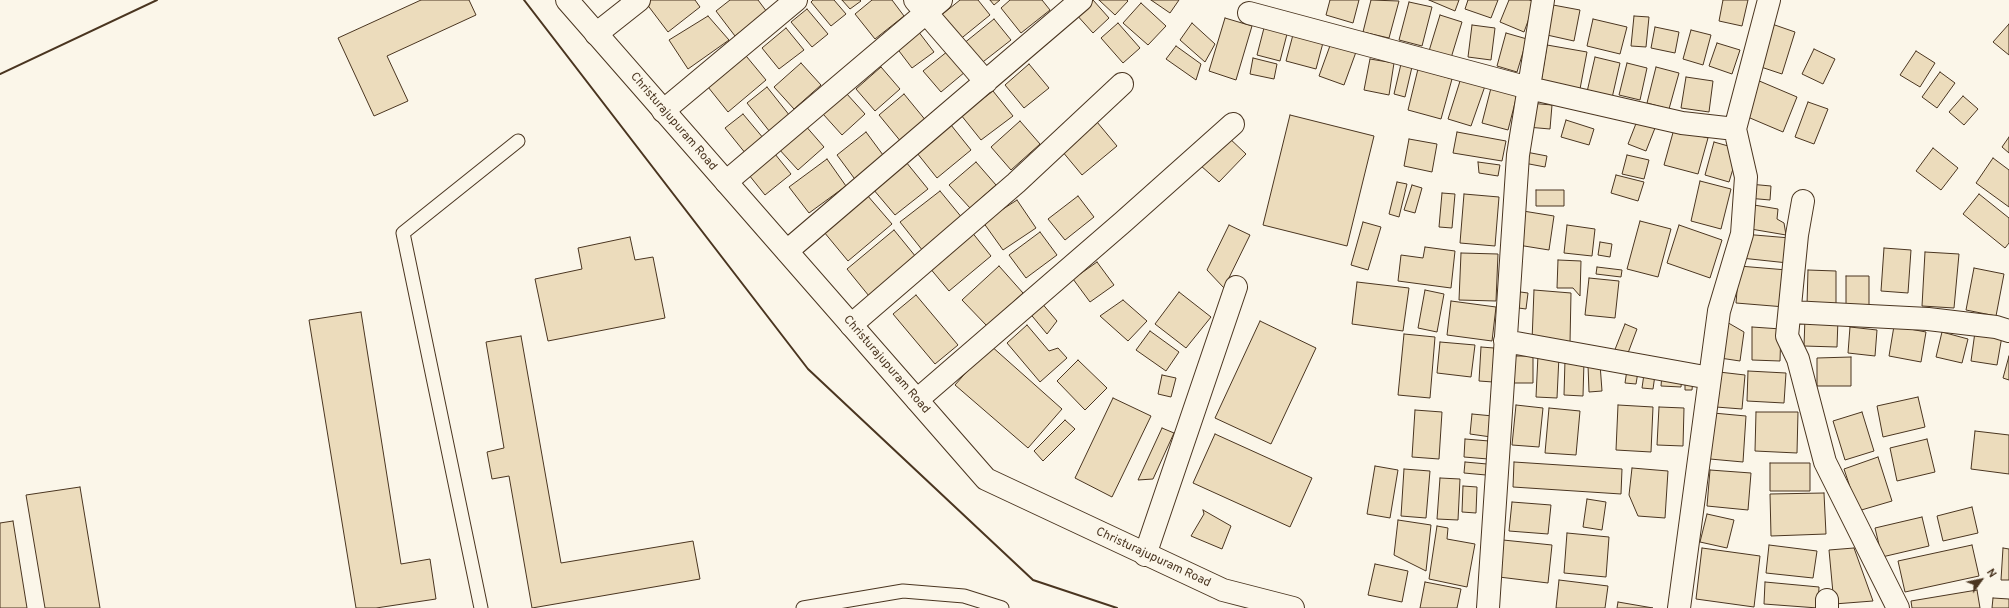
<!DOCTYPE html>
<html>
<head>
<meta charset="utf-8">
<style>
	body { margin:0 }
	#map { position:relative; width:2009px; height:608px; overflow:hidden; background:#fbf6e9; font-family:Overpass,sans-serif }
	canvas { display:block }
	.north { position:absolute; left:1961px; top:560px; width:40px; height:40px; -webkit-text-stroke:3px #fbf6e9; paint-order:stroke; rotate:57deg; font-size:11px; font-weight:700; line-height:16px; text-align:center; color:#4a3520 }
	.north::after { content:''; display:block; margin:auto; width:14px; height:18px; background:#4a3520; clip-path:polygon(50% 0,100% 100%,50% 72%,0 100%) }
</style>
</head>
<body>
<div id="map">
<canvas width="2009" height="608"></canvas>
<div class="north">N</div>
</div>
<script>
const context = document.querySelector('canvas').getContext('2d');
context.lineJoin = 'round';
function paint(path, color) { context.fillStyle = color; context.fill(path, 'evenodd'); }
const toPath = rows => new Path2D(rows.map(r => 'M' + r).join(''));
function strokePath(path, color, width, dash) { context.strokeStyle = color; context.lineWidth = width; context.lineCap = dash ? 'butt' : 'round'; context.setLineDash(dash || []); context.stroke(path); }
function write(font, color, halo, rows, align = 'center') {
  context.font = font + ' Overpass,sans-serif'; context.lineWidth = 3; context.setLineDash([]); context.textBaseline = 'middle'; context.strokeStyle = halo; context.fillStyle = color; for (const [text, x, y, turn = 0] of rows) {
    context.save(); context.translate(x, y); context.rotate((+turn || 0) * Math.PI / 180); context.textAlign = isNaN(turn) ? turn : align; if (halo) context.strokeText(text, 0, 0); context.fillText(text, 0, 0); context.restore();
  }
}
const building = toPath([
	[421,0,469,0,476,15,387,56,408,101,374,116,338,38,421,0],
	[650,0,695,0,700,7,668,32,646,3,650,0],
	[730,0,758,0,767,12,735,36,716,11,730,0],
	[813,0,834,0,846,14,831,26,811,2,813,0],
	[842,0,860,0,861,1,850,9,842,0],
	[872,0,892,0,904,16,875,39,855,14,872,0],
	[960,0,978,0,990,15,958,41,939,17,960,0],
	[990,0,1000,0,994,5,990,0],
	[1010,0,1042,0,1050,10,1021,33,1001,8,1010,0],
	[1090,0,1093,0,1109,18,1093,33,1075,13,1090,0],
	[1099,0,1127,0,1128,1,1115,15,1099,0],
	[1151,0,1179,0,1170,13,1151,0],
	[1330,0,1359,0,1353,23,1326,15,1330,0],
	[1371,0,1399,1,1389,38,1363,32,1371,0],
	[1429,0,1459,0,1455,11,1429,0],
	[1468,0,1498,0,1491,18,1465,9,1468,0],
	[1509,0,1529,0,1535,2,1524,32,1500,22,1509,0],
	[1723,0,1748,0,1742,26,1719,21,1723,0],
	[1409,2,1432,7,1422,46,1399,40,1409,2],
	[1141,3,1166,26,1148,45,1123,23,1141,3],
	[1553,5,1580,10,1574,41,1547,35,1553,5],
	[807,9,828,34,812,47,791,22,807,9],
	[1440,15,1462,22,1451,58,1429,51,1440,15],
	[708,16,729,40,688,69,669,40,708,16],
	[1634,16,1649,17,1646,47,1631,46,1634,16],
	[1225,18,1252,26,1236,80,1209,71,1225,18],
	[994,19,1011,40,979,65,963,44,994,19],
	[1593,19,1627,27,1620,54,1587,46,1593,19],
	[1118,23,1140,48,1123,63,1101,38,1118,23],
	[1192,23,1215,44,1205,62,1180,40,1192,23],
	[1769,23,1795,32,1782,74,1755,65,1769,23],
	[2009,24,2009,55,1993,42,2009,24],
	[1472,25,1495,28,1491,60,1468,57,1472,25],
	[1655,27,1679,32,1675,53,1651,48,1655,27],
	[786,28,804,50,779,69,762,48,786,28],
	[1264,28,1287,34,1280,61,1257,55,1264,28],
	[1691,30,1711,35,1703,65,1683,59,1691,30],
	[918,31,934,52,912,68,896,47,918,31],
	[1294,31,1324,39,1316,69,1286,61,1294,31],
	[1506,33,1527,39,1517,72,1497,66,1506,33],
	[1331,43,1356,52,1344,85,1319,76,1331,43],
	[1717,43,1740,50,1732,74,1709,66,1717,43],
	[1547,45,1587,52,1580,89,1541,82,1547,45],
	[1176,46,1201,64,1196,80,1166,59,1176,46],
	[1814,49,1835,59,1823,84,1802,74,1814,49],
	[742,51,766,80,728,112,704,82,742,51],
	[948,51,965,72,941,92,923,71,948,51],
	[1916,51,1935,63,1920,87,1900,75,1916,51],
	[1595,57,1620,63,1612,98,1587,92,1595,57],
	[1253,58,1277,64,1274,79,1250,74,1253,58],
	[1370,59,1394,63,1389,95,1364,90,1370,59],
	[801,63,821,85,794,109,774,87,801,63],
	[1627,63,1647,68,1640,100,1619,95,1627,63],
	[1029,64,1049,88,1024,108,1005,85,1029,64],
	[1401,64,1412,67,1405,97,1394,94,1401,64],
	[881,67,900,89,875,111,856,89,881,67],
	[1656,67,1679,73,1669,109,1647,103,1656,67],
	[1418,69,1452,79,1441,119,1408,110,1418,69],
	[1940,72,1955,83,1937,108,1922,97,1940,72],
	[1686,77,1713,81,1709,112,1681,108,1686,77],
	[1461,78,1485,86,1471,126,1448,119,1461,78],
	[1757,80,1797,97,1783,132,1743,115,1757,80],
	[767,87,790,116,770,132,747,103,767,87],
	[1491,88,1517,95,1508,130,1482,123,1491,88],
	[993,91,1013,116,981,140,961,115,993,91],
	[846,93,865,114,842,135,823,114,846,93],
	[904,94,927,122,902,143,879,115,904,94],
	[1963,96,1978,109,1964,125,1949,112,1963,96],
	[1808,102,1828,109,1814,144,1795,137,1808,102],
	[1529,103,1552,105,1550,129,1527,127,1529,103],
	[743,114,764,139,746,154,725,128,743,114],
	[1290,115,1374,136,1347,246,1263,225,1290,115],
	[1566,120,1594,129,1589,145,1561,137,1566,120],
	[1020,121,1040,144,1011,170,991,147,1020,121],
	[1637,121,1655,128,1646,151,1628,144,1637,121],
	[1097,122,1117,146,1082,175,1062,151,1097,122],
	[804,124,824,147,798,170,778,148,804,124],
	[951,125,971,150,937,178,917,153,951,125],
	[1674,129,1708,138,1698,174,1664,165,1674,129],
	[866,132,886,159,857,182,837,155,866,132],
	[1457,132,1506,141,1502,161,1453,153,1457,132],
	[1227,136,1246,154,1219,182,1200,165,1227,136],
	[2009,137,2009,153,2002,147,2009,137],
	[1409,139,1437,144,1432,172,1404,166,1409,139],
	[1714,142,1739,149,1729,182,1705,175,1714,142],
	[1933,148,1958,168,1941,190,1916,171,1933,148],
	[1526,152,1547,156,1545,167,1524,163,1526,152],
	[775,154,791,174,765,195,749,175,775,154],
	[1627,155,1649,160,1644,179,1622,174,1627,155],
	[1993,158,2009,170,2009,207,1976,183,1993,158],
	[827,159,846,186,809,213,789,187,827,159],
	[906,162,928,189,895,215,873,189,906,162],
	[976,162,996,185,970,208,949,185,976,162],
	[1478,162,1500,165,1498,176,1479,173,1478,162],
	[1616,175,1644,182,1638,201,1611,193,1616,175],
	[1700,181,1731,189,1721,229,1691,221,1700,181],
	[1397,182,1407,184,1399,217,1389,214,1397,182],
	[1749,184,1771,186,1770,200,1747,198,1749,184],
	[1412,185,1422,188,1415,213,1404,210,1412,185],
	[1536,190,1564,190,1564,206,1536,206,1536,190],
	[940,191,963,219,923,251,900,222,940,191],
	[1442,193,1455,194,1452,228,1439,227,1442,193],
	[1464,194,1499,197,1495,246,1460,243,1464,194],
	[1979,194,2009,218,2009,243,2005,248,1963,214,1979,194],
	[867,195,892,224,848,261,824,232,867,195],
	[1078,196,1094,217,1065,240,1048,219,1078,196],
	[1017,200,1036,228,1003,250,983,222,1017,200],
	[1748,204,1778,209,1777,219,1784,223,1786,235,1745,228,1748,204],
	[1523,211,1554,216,1549,250,1518,245,1523,211],
	[1640,221,1671,229,1658,277,1627,269,1640,221],
	[1363,222,1381,227,1368,270,1351,265,1363,222],
	[1229,225,1250,235,1224,288,1207,270,1229,225],
	[1567,225,1595,229,1592,256,1564,253,1567,225],
	[1679,225,1722,240,1710,278,1667,263,1679,225],
	[894,230,916,257,869,296,847,269,894,230],
	[971,231,991,256,949,291,929,267,971,231],
	[1040,232,1057,255,1026,278,1009,255,1040,232],
	[1743,234,1790,238,1788,263,1741,258,1743,234],
	[630,237,635,260,653,257,665,318,548,341,535,279,582,269,578,248,630,237],
	[1600,242,1612,244,1610,257,1598,255,1600,242],
	[1425,247,1455,251,1451,288,1398,281,1401,255,1423,258,1425,247],
	[1884,248,1911,250,1908,293,1881,291,1884,248],
	[1925,252,1959,254,1954,308,1922,306,1925,252],
	[1461,253,1498,254,1496,301,1459,300,1461,253],
	[1558,260,1581,261,1580,296,1573,288,1557,288,1558,260],
	[1097,262,1114,285,1090,302,1073,279,1097,262],
	[999,266,1023,293,987,326,962,300,999,266],
	[1739,266,1787,270,1785,307,1736,303,1739,266],
	[1597,267,1622,270,1621,277,1596,274,1597,267],
	[1974,268,2004,274,1996,316,1966,310,1974,268],
	[1808,270,1836,271,1836,306,1807,305,1808,270],
	[1846,276,1869,276,1869,307,1846,307,1846,276],
	[1589,278,1619,281,1615,318,1585,315,1589,278],
	[1357,282,1409,288,1403,331,1352,324,1357,282],
	[1425,290,1444,294,1437,332,1418,328,1425,290],
	[1534,290,1571,293,1570,343,1532,341,1534,290],
	[1513,291,1528,293,1526,309,1511,307,1513,291],
	[1179,292,1211,317,1186,348,1155,324,1179,292],
	[916,295,958,345,935,364,893,314,916,295],
	[1123,300,1147,321,1128,341,1100,316,1123,300],
	[1040,301,1057,321,1047,334,1028,311,1040,301],
	[1451,301,1496,307,1492,341,1447,335,1451,301],
	[361,312,401,564,430,559,436,599,376,608,356,608,309,320,361,312],
	[1805,318,1838,319,1837,347,1804,346,1805,318],
	[1260,321,1316,348,1271,444,1215,418,1260,321],
	[1725,321,1744,332,1740,361,1720,358,1725,321],
	[1625,324,1637,329,1628,353,1614,352,1625,324],
	[1027,325,1049,351,1058,348,1067,358,1040,382,1007,343,1027,325],
	[1894,326,1926,332,1921,362,1889,356,1894,326],
	[1752,327,1781,329,1780,361,1752,360,1752,327],
	[1850,327,1877,330,1875,356,1848,353,1850,327],
	[1150,331,1179,352,1166,371,1136,350,1150,331],
	[1942,332,1968,339,1962,363,1936,357,1942,332],
	[1975,332,2002,336,1997,365,1971,361,1975,332],
	[1404,334,1435,337,1430,398,1398,395,1404,334],
	[521,336,561,563,693,541,700,579,532,608,509,476,492,479,487,452,504,448,486,342,521,336],
	[1440,342,1475,345,1471,377,1437,373,1440,342],
	[990,345,1062,409,1028,448,955,385,990,345],
	[1481,347,1494,348,1493,382,1479,381,1481,347],
	[1538,355,1559,356,1557,398,1536,397,1538,355],
	[1511,356,1533,356,1533,383,1510,383,1511,356],
	[2009,356,2009,380,2003,378,2009,356],
	[1851,357,1851,386,1817,386,1817,358,1851,357],
	[1078,360,1107,388,1085,410,1057,381,1078,360],
	[1565,360,1584,361,1583,396,1564,395,1565,360],
	[1600,364,1602,391,1589,392,1588,365,1600,364],
	[1627,370,1638,372,1636,384,1625,383,1627,370],
	[1748,371,1786,373,1784,403,1747,401,1748,371],
	[1719,372,1745,375,1742,409,1716,407,1719,372],
	[1644,374,1655,375,1653,389,1642,388,1644,374],
	[1662,374,1682,376,1681,387,1661,386,1662,374],
	[1162,375,1176,378,1171,397,1158,394,1162,375],
	[1685,378,1693,379,1692,390,1685,390,1685,378],
	[1918,397,1925,427,1883,437,1877,406,1918,397],
	[1113,398,1151,416,1112,497,1075,478,1113,398],
	[1516,405,1543,408,1539,447,1512,445,1516,405],
	[1618,405,1653,407,1651,452,1616,450,1618,405],
	[1659,407,1684,408,1683,446,1657,445,1659,407],
	[1549,408,1580,411,1576,455,1545,453,1549,408],
	[1415,410,1442,412,1439,459,1412,457,1415,410],
	[1756,412,1798,412,1797,453,1755,451,1756,412],
	[1862,412,1874,451,1845,460,1833,421,1862,412],
	[1713,413,1746,416,1743,462,1710,459,1713,413],
	[1472,414,1493,416,1491,437,1470,434,1472,414],
	[1065,420,1075,429,1043,461,1034,451,1065,420],
	[1162,428,1174,433,1153,479,1138,480,1162,428],
	[1975,431,2009,435,2009,474,1971,469,1975,431],
	[1215,434,1312,478,1290,527,1193,483,1215,434],
	[1465,439,1489,441,1488,459,1464,457,1465,439],
	[1927,439,1935,472,1897,481,1890,448,1927,439],
	[1878,457,1892,501,1858,511,1844,469,1878,457],
	[1465,462,1487,464,1486,475,1464,473,1465,462],
	[1514,462,1622,469,1621,494,1513,487,1514,462],
	[1770,463,1810,463,1810,491,1770,491,1770,463],
	[1375,466,1398,470,1390,518,1367,514,1375,466],
	[1632,468,1668,471,1665,518,1638,516,1629,495,1632,468],
	[1404,469,1430,471,1426,518,1401,516,1404,469],
	[1710,470,1751,473,1748,510,1707,506,1710,470],
	[1440,478,1460,479,1458,520,1437,519,1440,478],
	[1463,486,1477,487,1476,513,1462,512,1463,486],
	[80,487,100,608,45,608,26,495,80,487],
	[1824,493,1826,534,1771,536,1770,494,1824,493],
	[1587,499,1606,502,1602,530,1583,527,1587,499],
	[1512,502,1551,505,1548,534,1509,531,1512,502],
	[1972,507,1978,533,1943,541,1937,516,1972,507],
	[1203,510,1231,526,1222,549,1191,536,1204,514,1203,510],
	[1707,514,1734,520,1727,548,1700,542,1707,514],
	[1922,517,1929,546,1882,557,1875,528,1922,517],
	[1398,520,1431,525,1426,571,1394,555,1398,520],
	[13,521,27,608,0,608,0,523,13,521],
	[1437,526,1448,528,1447,539,1475,544,1467,587,1429,579,1437,526],
	[1567,533,1609,537,1606,577,1564,573,1567,533],
	[1503,540,1552,545,1548,583,1499,577,1503,540],
	[1769,545,1817,551,1813,578,1766,573,1769,545],
	[1972,545,1979,576,1905,592,1898,561,1972,545],
	[1702,548,1760,556,1754,607,1696,599,1702,548],
	[1854,548,1873,601,1834,604,1829,550,1854,548],
	[2003,548,2009,549,2009,580,2001,580,2003,548],
	[1375,564,1408,571,1402,602,1368,595,1375,564],
	[1559,580,1608,586,1605,608,1556,608,1559,580],
	[1425,582,1461,589,1457,608,1420,608,1425,582],
	[1765,582,1819,587,1818,608,1764,604,1765,582],
	[1977,590,1980,608,1912,608,1911,601,1977,590],
	[1993,598,2009,599,2009,608,1992,608,1993,598],
	[1618,602,1653,608,1617,608,1618,602]
]);
paint(building, '#ecdcbc');
strokePath(building, '#4a3520', 1);
const lane = toPath([
	[481,608,403,233,518,141],
	[803,608,903,591,964,596,1002,608]
]);
const street = toPath([
	[915,0,986,82],
	[1249,13,1529,88,1682,123,1735,129,1746,177,1742,234,1719,311,1679,608],
	[596,34,639,0],
	[663,111,796,0],
	[1735,129,1769,0],
	[726,182,941,0],
	[1803,201,1797,235,1787,336,1798,359,1825,462,1898,608],
	[787,251,1081,0],
	[1791,312,1928,319,1996,327,2009,331],
	[851,325,1016,183,1122,84],
	[1505,341,1710,378],
	[917,400,1123,222,1233,124],
	[1145,555,1236,287],
	[1488,608,1518,155,1543,0],
	[1827,608,1827,600]
]);
const secondary = toPath([
	[567,0,986,479,1223,590,1293,608]
]);
strokePath(lane, '#4a3520', 15);
strokePath(street, '#4a3520', 24);
strokePath(secondary, '#4a3520', 24);
strokePath(lane, '#fbf6e9', 13);
strokePath(street, '#fbf6e9', 22);
strokePath(secondary, '#fbf6e9', 22);
strokePath(toPath([
	[524,0,808,369,1033,580,1117,608],
	[0,74,157,0]
]), '#4a3520', 2);
write('12px', '#4a3520', '#fbf6e9', [
	["Christurajupuram Road",673,122,49],
	["Christurajupuram Road",886,365,49],
	["Christurajupuram Road",1153,558,25]
]);
</script>
</body>
</html>
